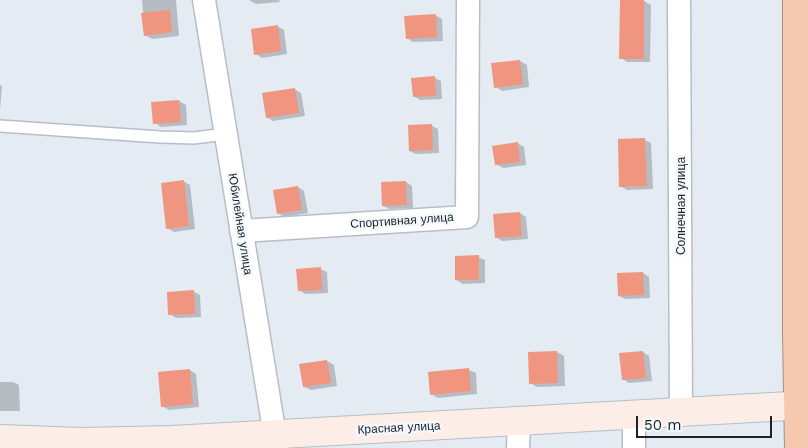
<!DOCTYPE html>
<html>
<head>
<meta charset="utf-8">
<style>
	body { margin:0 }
	#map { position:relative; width:808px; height:448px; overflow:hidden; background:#e4ebf3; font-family:"Work Sans",sans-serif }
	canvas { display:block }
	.scale { position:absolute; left:636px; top:416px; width:136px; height:22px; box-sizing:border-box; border:2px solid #1f2225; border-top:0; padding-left:6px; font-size:15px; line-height:18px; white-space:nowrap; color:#1f2225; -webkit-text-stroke:4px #f2f9fe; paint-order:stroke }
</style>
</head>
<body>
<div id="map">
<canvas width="808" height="448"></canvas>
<div class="scale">50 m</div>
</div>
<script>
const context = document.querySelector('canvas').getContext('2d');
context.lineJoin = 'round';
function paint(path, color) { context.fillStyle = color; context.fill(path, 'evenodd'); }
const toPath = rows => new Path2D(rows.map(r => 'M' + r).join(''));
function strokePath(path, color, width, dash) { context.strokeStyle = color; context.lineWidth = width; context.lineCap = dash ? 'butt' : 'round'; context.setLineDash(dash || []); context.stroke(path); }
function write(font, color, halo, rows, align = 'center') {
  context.font = font + ' "Work Sans",sans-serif'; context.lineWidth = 5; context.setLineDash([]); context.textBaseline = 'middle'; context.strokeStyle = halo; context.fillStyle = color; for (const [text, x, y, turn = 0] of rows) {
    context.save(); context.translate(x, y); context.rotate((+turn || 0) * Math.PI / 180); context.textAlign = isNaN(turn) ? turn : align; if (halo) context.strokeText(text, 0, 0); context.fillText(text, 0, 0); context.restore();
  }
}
paint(toPath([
	[142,0,176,0,179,36,152,39,145,35],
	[249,0,279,0,280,2,256,4],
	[621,1,644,1,651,5,650,62,627,62,621,58],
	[435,15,442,19,443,41,413,42,407,38],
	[277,26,284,30,287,54,262,58,256,54],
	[520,61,527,65,529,87,502,91,496,87],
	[435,78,441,81,442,99,420,100,414,96],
	[0,85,2,86,0,110],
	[294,89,301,93,305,116,273,121,267,117],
	[179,101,186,105,187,125,161,127,155,123,153,103],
	[432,126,438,129,439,153,416,154,410,151],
	[645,140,651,143,653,189,627,190,620,186],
	[517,143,524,147,526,165,503,168,496,164],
	[183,181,190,185,195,229,174,232,167,228],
	[406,182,412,186,413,208,390,209,383,206],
	[298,187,304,191,308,213,284,217,278,213],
	[520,213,526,217,528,239,502,241,496,237],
	[478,257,485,260,485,283,463,284,456,280],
	[320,269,327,272,328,293,305,294,299,290],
	[643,273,649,277,650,298,625,299,619,296],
	[194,292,200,295,201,317,176,318,170,314],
	[557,352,564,356,565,386,537,387,530,383,529,353],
	[643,352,649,356,652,381,629,383,623,379],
	[327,361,334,365,337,386,311,390,304,387],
	[190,370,196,374,199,407,169,410,162,406],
	[469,370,476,373,477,394,438,398,431,394,429,373],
	[0,382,13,382,19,385,20,411,0,411]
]), '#0003');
paint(toPath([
	[620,0,644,0,644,59,619,59],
	[170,10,172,32,144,36,141,13],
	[436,14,437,37,406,39,404,16],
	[278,25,281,51,254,55,251,29],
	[520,60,523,84,494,88,491,63],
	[435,76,436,96,413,97,411,78],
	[295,88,299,113,266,118,262,93],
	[179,100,181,122,153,124,151,102],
	[432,124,433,150,409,151,408,125],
	[645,138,647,186,619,187,618,139],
	[518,142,520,162,495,165,492,146],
	[184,180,189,226,166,229,161,183],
	[406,181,407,205,382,206,381,182],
	[298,186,302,210,277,214,273,190],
	[520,212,522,236,495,238,493,214],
	[479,255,479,280,455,280,455,256],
	[321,267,322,290,298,291,296,269],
	[643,272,644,295,618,296,617,273],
	[194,290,195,314,168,315,167,292],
	[557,351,558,383,529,384,528,352],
	[643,351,646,378,622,380,619,353],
	[327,360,331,383,303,387,299,364],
	[469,368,471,391,430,395,428,372],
	[190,369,193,404,161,407,158,372]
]), '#f0957f');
const lane = toPath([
	[0,126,160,137,194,138,225,134]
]);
const street = toPath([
	[204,0,277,448],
	[679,0,681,411],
	[241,231,467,217,468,0],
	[634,414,634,448],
	[518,448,519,421]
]);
const secondary = toPath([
	[0,439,82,442,172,440,808,405]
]);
const highway = toPath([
	[797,0,797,335,799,448]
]);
strokePath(lane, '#b7bec5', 14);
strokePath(street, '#b7bec5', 25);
strokePath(secondary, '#b7bec5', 30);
strokePath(highway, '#aa8e7f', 30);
strokePath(lane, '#fff', 11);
strokePath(street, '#fff', 22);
strokePath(secondary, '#fceee7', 28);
strokePath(highway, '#f5c8b0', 28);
write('12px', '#1f2225', '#f2f9fe', [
	["Солнечная улица",681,206,-90],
	["Спортивная улица",402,221,-4],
	["Юбилейная улица",240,224,81],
	["Красная улица",399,428,-3]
]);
</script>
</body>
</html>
